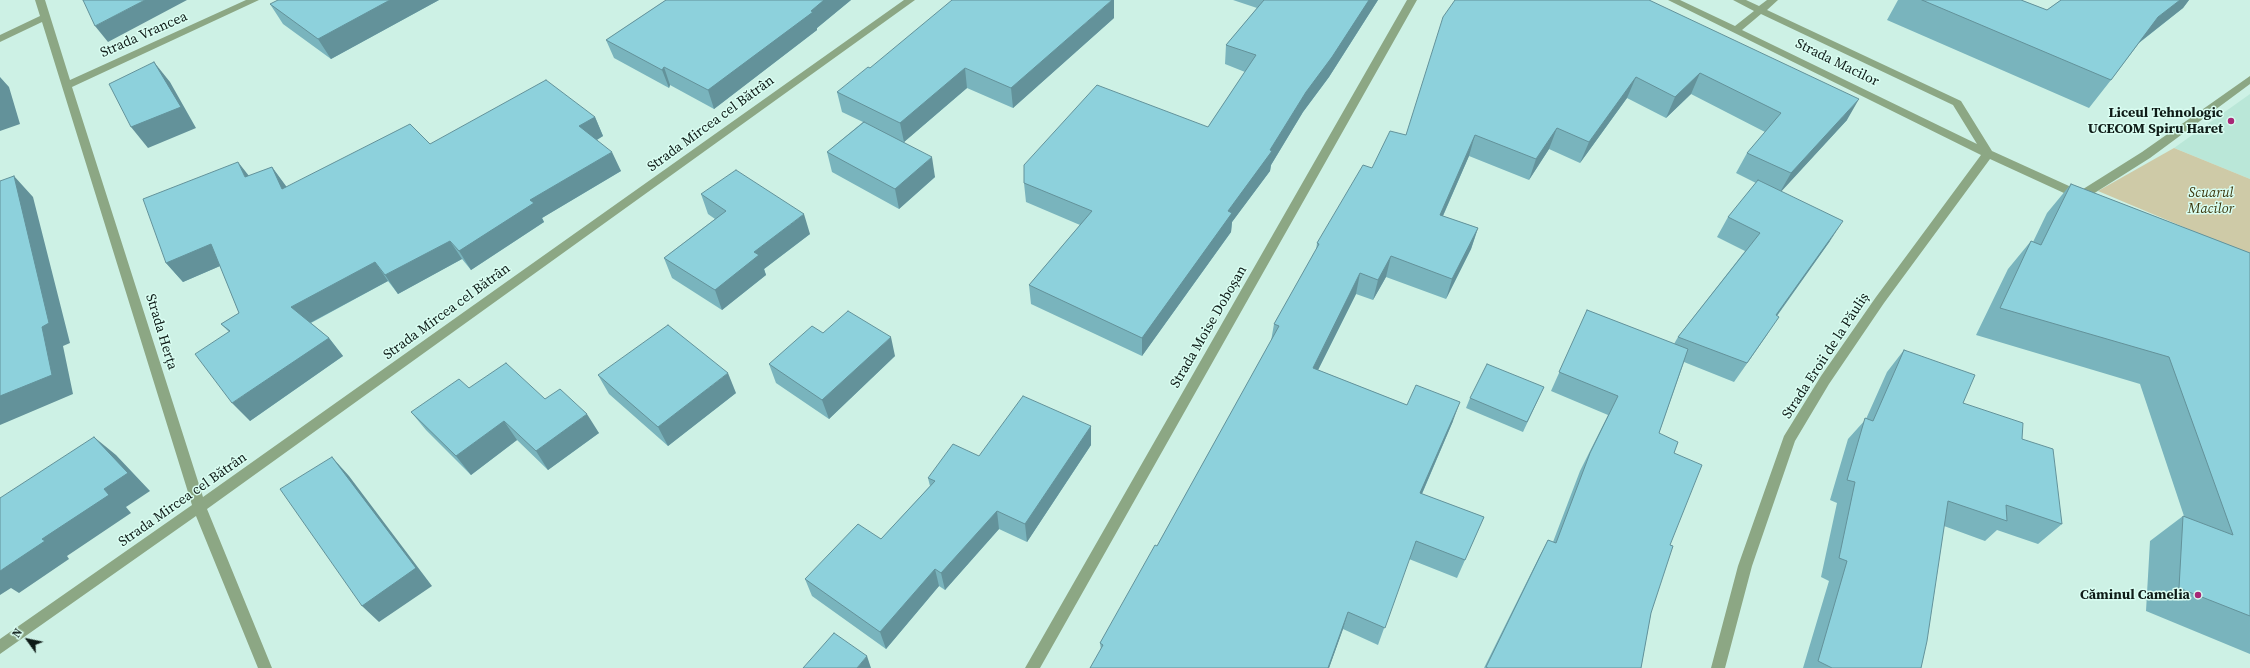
<!DOCTYPE html>
<html>
<head>
<meta charset="utf-8">
<style>
	body { margin:0 }
	#map { position:relative; width:2250px; height:668px; overflow:hidden; background:#cdf1e5; font-family:"Source Serif 4",serif }
	canvas { display:block }
	.north { position:absolute; left:8px; top:620px; width:40px; height:40px; -webkit-text-stroke:3px #dafef2; paint-order:stroke; rotate:303deg; font-size:11px; font-weight:700; line-height:16px; text-align:center; color:#0e1b17 }
	.north::after { content:''; display:block; margin:auto; width:14px; height:18px; background:#0e1b17; clip-path:polygon(50% 0,100% 100%,50% 72%,0 100%) }
</style>
</head>
<body>
<div id="map">
<canvas width="2250" height="668"></canvas>
<div class="north">N</div>
</div>
<script>
const context = document.querySelector('canvas').getContext('2d');
context.lineJoin = 'round';
function paint(path, color) { context.fillStyle = color; context.fill(path, 'evenodd'); }
const toPath = rows => new Path2D(rows.map(r => 'M' + r).join(''));
function strokePath(path, color, width, dash) { context.strokeStyle = color; context.lineWidth = width; context.lineCap = dash ? 'butt' : 'round'; context.setLineDash(dash || []); context.stroke(path); }
function write(font, color, halo, rows, align = 'center') {
  context.font = font + ' "Source Serif 4",serif'; context.lineWidth = 3; context.setLineDash([]); context.textBaseline = 'middle'; context.strokeStyle = halo; context.fillStyle = color; for (const [text, x, y, turn = 0] of rows) {
    context.save(); context.translate(x, y); context.rotate((+turn || 0) * Math.PI / 180); context.textAlign = isNaN(turn) ? turn : align; if (halo) context.strokeText(text, 0, 0); context.fillText(text, 0, 0); context.restore();
  }
}
paint(toPath([
	[2250,94,2250,179,2174,148]
]), '#bae7d8');
paint(toPath([
	[2174,148,2250,179,2250,255,2098,191]
]), '#cecaa7');
paint(toPath([
	[35,0,45,0,70,80,246,0,259,0,72,87,203,497,904,0,915,0,207,509,272,668,258,668,196,516,0,654,0,639,192,505,42,22,0,42,0,35,40,16,35,0],
	[1407,0,1417,0,1040,668,1025,668,1407,0],
	[1668,0,1680,0,1735,26,1754,11,1733,0,1746,0,1759,6,1767,0,1778,0,1767,10,1961,101,1992,151,2080,191,2142,152,2250,76,2250,84,2150,158,2085,199,2077,199,1990,159,1884,303,1829,384,1795,441,1752,566,1725,668,1711,668,1738,566,1784,436,1821,376,1876,297,1981,155,1668,0],
	[1761,14,1953,105,1977,144,1742,30,1761,14]
]), '#8ca784');
paint(toPath([
	[439,0,331,59,283,24,270,4],
	[666,0,851,0,817,28,817,30,714,109,670,85,669,88,614,58,606,40],
	[1233,0,1378,0,1329,77,1303,112,1271,165,1270,171,1232,222,1231,232,1142,356,1031,304,1029,285,1080,225,1026,202,1024,183,1208,127,1245,72,1225,64,1226,45,1257,8],
	[1649,0,1847,120,1781,191,1830,241,1777,316,1766,336,1734,382,1684,362,1659,433,1674,453,1670,545,1651,613,1641,668,1484,668,1539,557,1548,540,1553,542,1580,471,1608,415,1551,391,1587,310,1674,344,1678,337,1745,251,1717,237,1728,217,1756,183,1736,173,1747,153,1765,132,1691,94,1666,118,1627,98,1580,163,1549,149,1529,180,1469,156,1443,216,1478,228,1471,249,1446,299,1386,277,1373,300,1356,294,1318,370,1407,405,1453,421,1422,494,1484,517,1457,578,1409,559,1378,645,1343,629,1329,668,1090,668,1101,650,1100,643,1157,546,1271,341,1274,324,1316,250,1317,243,1372,168,1406,135],
	[1898,0,2021,0,2047,10,2061,0,2189,0,2183,8,2139,43,2111,80,2089,108,1887,20],
	[1114,18,1013,108,967,88,904,142,935,177,899,209,832,172,827,152,863,122,842,112,837,92,870,68],
	[595,117,603,136,597,140,621,171,542,218,544,222,471,270,462,259,398,294,388,281,311,323,329,338,343,356,250,421,229,332,221,324,239,313,220,266,183,282,166,263,249,176,272,167,286,187,430,144],
	[2071,184,2250,253,2250,654,2146,611,2150,541,2183,516,2184,516,2140,384,1976,335,2008,269,2031,241,2033,242,2047,213],
	[701,194,810,234,764,269,766,275,722,310,672,278,664,258,715,219,708,214],
	[823,333,895,356,829,419,776,383,769,364],
	[1904,350,1963,403,2022,439,2062,524,2038,544,1997,530,1985,541,1944,526,1921,668,1803,668,1829,581,1821,577,1837,503,1830,500,1848,439,1866,419,1887,372],
	[598,375,736,393,668,446,609,394],
	[1544,387,1523,432,1466,408,1470,398],
	[469,388,545,399,599,433,548,470,517,440,471,475,426,430,411,412],
	[1091,426,1091,445,1027,542,999,529,945,590,939,586,886,649,812,596,805,579,881,539,930,486,928,478,979,456]
]), '#79b4bd');
paint(toPath([
	[145,0,187,0,108,42,95,26],
	[390,0,439,0,331,59,318,39],
	[824,0,851,0,817,28,817,30,714,109,708,90],
	[1112,0,1114,0,1114,18,1013,108,1011,88],
	[1369,0,1378,0,1329,77,1303,112,1271,165,1270,171,1232,222,1231,232,1142,356,1142,338,1228,211,1270,150,1306,92],
	[2180,0,2189,0,2183,8,2136,45,2158,17],
	[154,62,170,82,196,128,148,148,131,127],
	[664,67,670,85,669,88,662,70],
	[965,68,967,88,904,142,900,123],
	[1700,73,1691,94,1666,118,1675,97],
	[0,77,9,87,20,124,0,131],
	[1636,77,1627,98,1580,163,1589,142],
	[1859,99,1847,120,1779,194,1791,173],
	[595,117,603,136,588,145,579,126],
	[1557,128,1549,149,1529,180,1536,159],
	[1475,135,1469,156,1434,236,1440,215],
	[612,152,621,171,542,218,544,222,471,270,459,251,530,200],
	[932,157,935,177,899,209,895,189],
	[238,162,253,181,245,177],
	[272,167,286,186,296,208,282,189],
	[14,176,33,197,70,343,63,346,73,394,0,425,0,396,42,327],
	[804,214,810,234,764,269,766,275,722,310,715,290,754,252],
	[1843,221,1830,241,1763,335,1776,315],
	[1478,228,1471,249,1446,299,1452,279],
	[450,241,462,259,398,294,385,275],
	[211,244,227,263,183,282,166,263],
	[1391,256,1386,277,1373,300,1378,280],
	[375,262,388,281,306,325,291,307],
	[1360,273,1356,294,1309,388,1313,368],
	[1779,317,1766,336,1734,382,1747,363],
	[891,337,895,356,829,419,822,400],
	[329,338,343,356,250,421,232,403],
	[728,373,736,393,668,446,658,427],
	[1460,402,1453,421,1414,512,1420,493],
	[587,414,599,433,548,470,536,451],
	[504,421,517,440,471,475,456,456],
	[1091,426,1091,445,1027,542,1025,524],
	[94,437,116,455,150,491,126,507,131,513,67,556,69,559,19,593,11,588,0,595,0,571,42,539,104,489],
	[332,457,349,476,432,586,379,622,362,606],
	[997,511,999,529,945,590,941,573],
	[935,569,939,586,886,649,880,632],
	[1348,612,1343,629,1329,668,1328,668],
	[867,656,871,668,857,668]
]), '#63929a');
const building = toPath([
	[83,0,145,0,95,26,83,0],
	[278,0,390,0,318,39,270,4,278,0],
	[666,0,824,0,811,11,813,12,708,90,664,67,662,70,606,40,666,0],
	[952,0,1112,0,1011,88,965,68,900,123,837,92,868,67,870,68,952,0],
	[1264,0,1369,0,1332,57,1306,92,1270,150,1272,151,1228,211,1232,213,1142,338,1029,285,1092,211,1024,183,1024,165,1097,85,1208,127,1256,55,1226,45,1264,0],
	[1455,0,1649,0,1859,99,1791,173,1747,153,1781,113,1700,73,1675,97,1636,77,1589,142,1557,128,1536,159,1475,135,1440,215,1478,228,1452,279,1391,256,1378,280,1360,273,1313,368,1407,405,1416,385,1460,402,1420,493,1484,517,1465,560,1416,541,1385,628,1348,612,1328,668,1090,668,1103,645,1100,643,1155,545,1157,546,1279,326,1274,324,1319,244,1317,243,1363,165,1372,168,1390,131,1406,135,1443,17,1455,0],
	[1922,0,2021,0,2047,10,2061,0,2180,0,2158,17,2111,80,1922,0],
	[154,62,181,107,131,127,109,84,154,62],
	[546,80,595,117,579,126,612,152,530,200,534,203,459,251,450,241,385,275,375,262,291,307,329,338,232,403,195,354,230,331,221,324,239,313,211,244,166,263,143,199,238,162,245,177,272,167,282,189,410,124,430,144,546,80],
	[864,122,932,157,895,189,827,152,864,122],
	[736,170,804,214,754,252,759,255,715,290,664,258,726,211,701,194,736,170],
	[14,176,49,323,42,327,52,375,0,396,0,181,14,176],
	[1758,180,1843,221,1776,315,1779,317,1747,363,1678,337,1760,233,1728,217,1758,180],
	[2071,184,2250,253,2250,616,2179,588,2183,516,2233,535,2169,357,2000,308,2031,241,2041,245,2071,184],
	[1587,310,1688,349,1659,433,1678,442,1674,453,1702,465,1670,545,1673,546,1651,613,1641,668,1488,668,1486,667,1548,540,1556,543,1590,453,1618,396,1559,372,1587,310],
	[848,311,891,337,822,400,769,364,812,326,823,333,848,311],
	[668,325,728,373,658,427,598,375,668,325],
	[1904,350,1975,375,1963,403,2023,423,2022,439,2053,449,2062,524,2006,505,2007,521,1948,501,1927,641,1921,668,1832,668,1818,661,1847,561,1839,558,1855,482,1847,480,1865,418,1873,421,1904,350],
	[506,363,545,399,560,389,587,414,536,451,504,421,456,456,411,412,459,379,469,388,506,363],
	[1487,364,1544,387,1527,422,1470,398,1487,364],
	[1023,396,1091,426,1025,524,997,511,941,573,935,569,880,632,805,579,858,524,881,539,935,481,928,478,953,444,979,456,1023,396],
	[94,437,128,473,104,489,109,495,42,539,45,541,0,571,0,498,94,437],
	[332,457,416,568,362,606,280,489,332,457],
	[834,633,867,656,857,668,858,668,803,668,834,633]
]);
paint(building, '#8dd1dc');
strokePath(building, '#63929a', 1);
for (const [x, y, r, color] of [
	[2231,121,4,"#a72776"],
	[2198,595,4,"#a72776"]
]) { const dot = new Path2D(); dot.arc(x, y, r, 0, 2 * Math.PI); context.fillStyle = color; context.fill(dot); strokePath(dot, '#dafef2', 1.5); }
write('14px', '#0e1b17', '#dafef2', [
	["Strada Vrancea",144,35,-24],
	["Strada Macilor",1837,63,26],
	["Strada Mircea cel Bătrân",711,124,-36],
	["Strada Mircea cel Bătrân",447,312,-36],
	["Strada Moise Doboșan",1209,327,-60],
	["Strada Herța",161,332,73],
	["Strada Eroii de la Păuliș",1826,356,-57],
	["Strada Mircea cel Bătrân",183,500,-35]
]);
write('bold 14px', '#0e1b17', '#dafef2', [
	["Liceul Tehnologic",2223,113],
	["UCECOM Spiru Haret",2223,129],
	["Căminul Camelia",2190,595]
], 'right');
write('italic 14px', '#3c380e', '#dafef2', [
	["Scuarul",2211,193],
	["Macilor",2211,209]
]);
</script>
</body>
</html>
